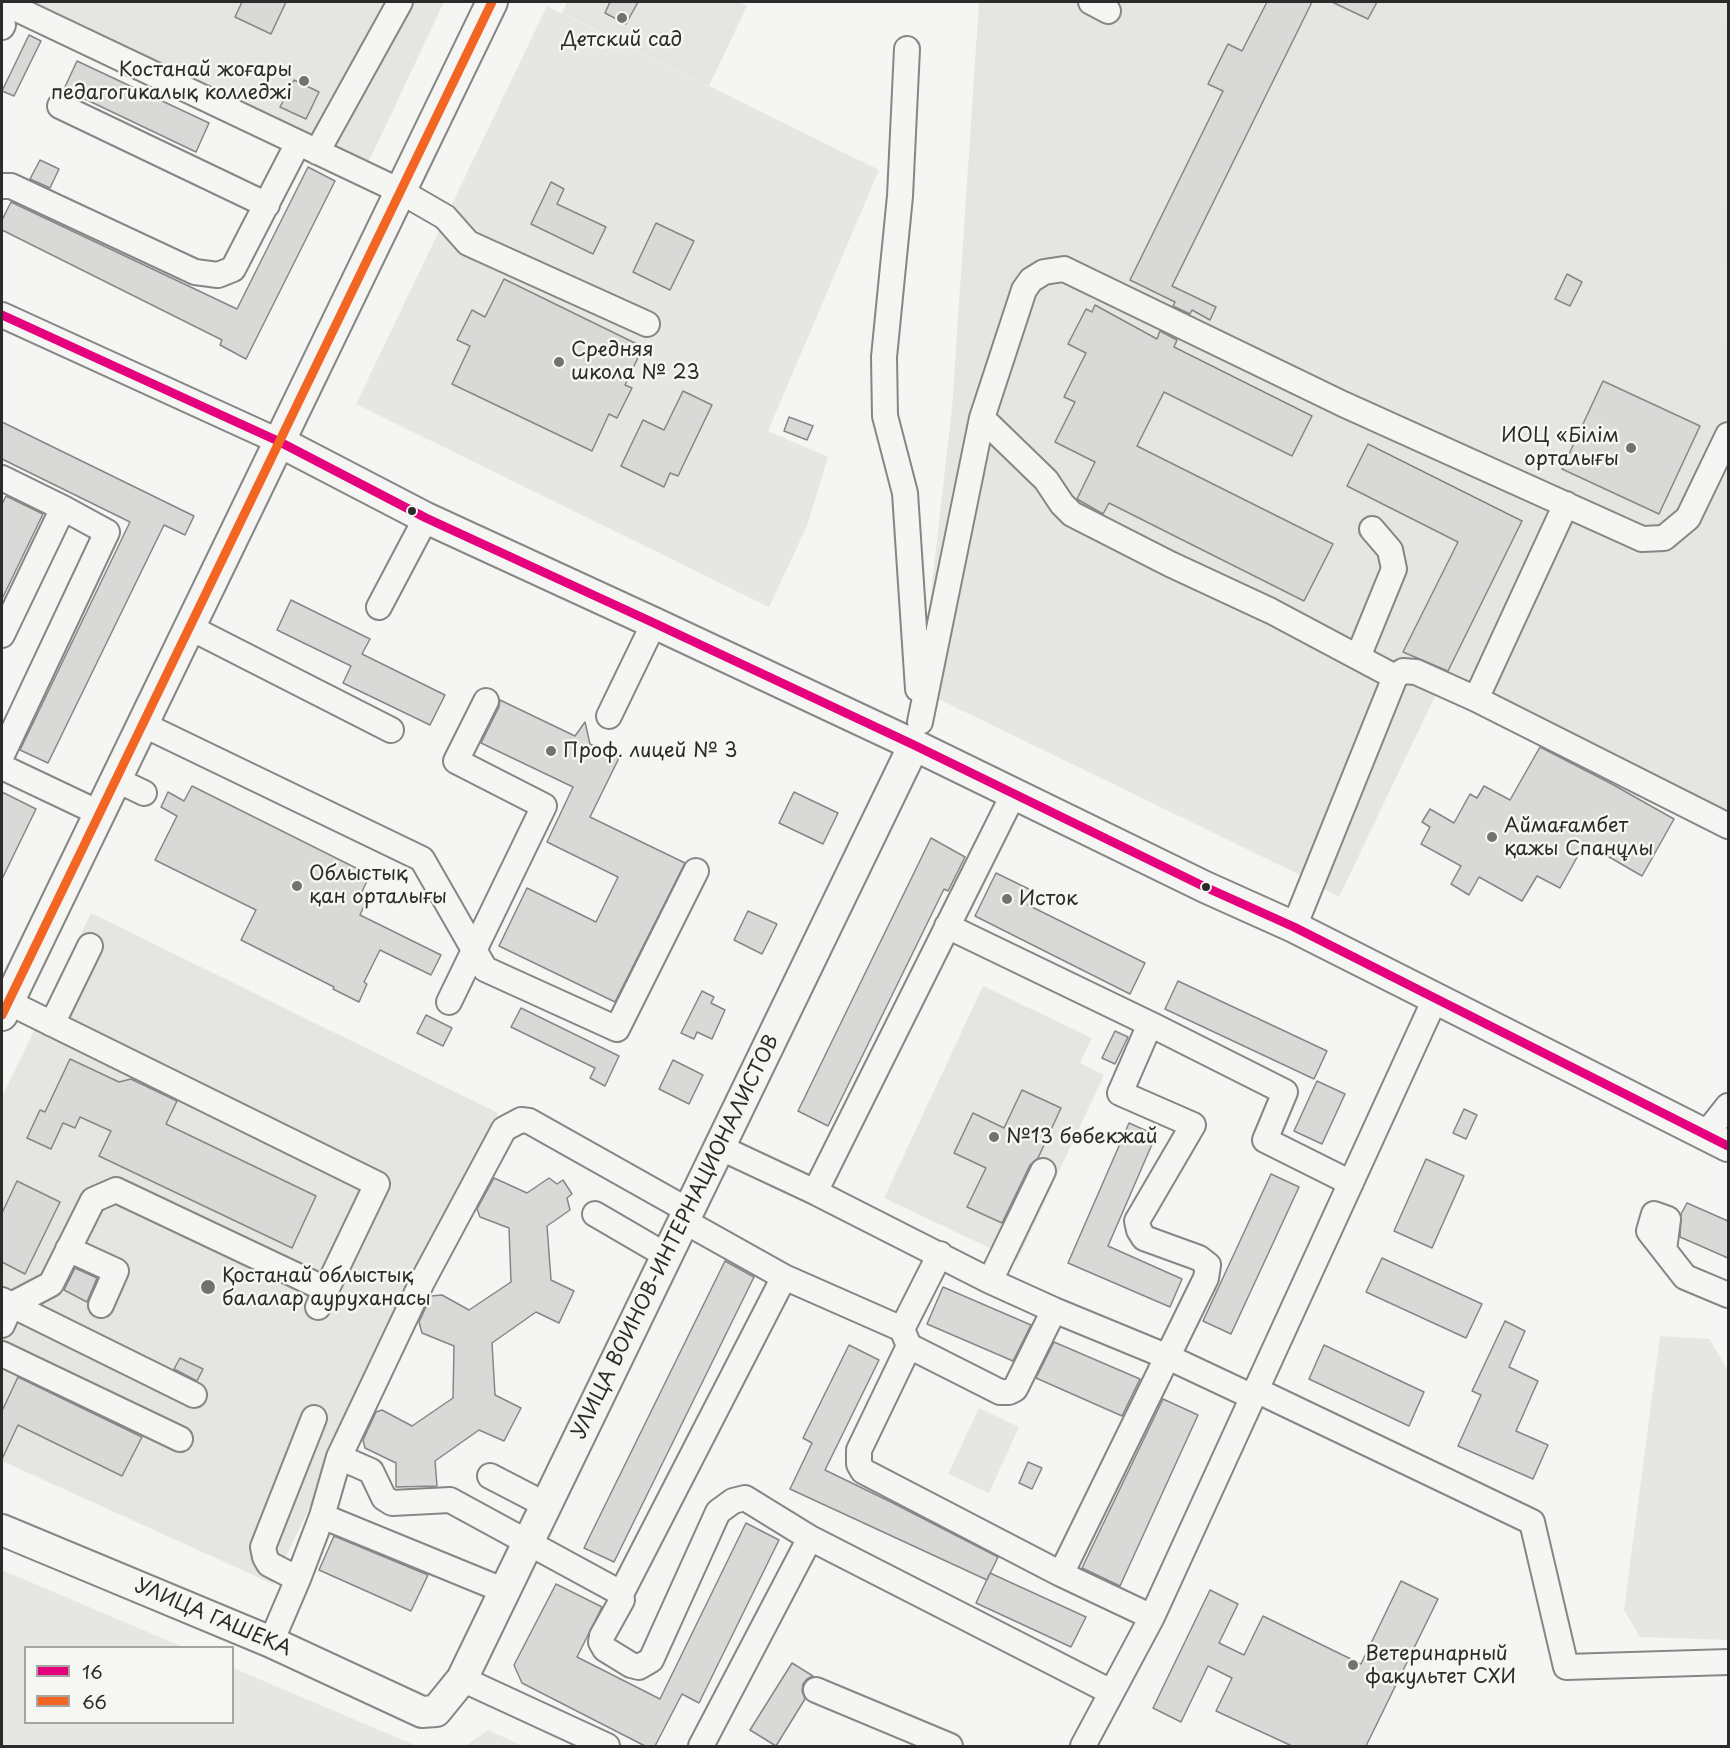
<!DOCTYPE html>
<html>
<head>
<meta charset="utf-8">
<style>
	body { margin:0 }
	#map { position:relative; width:1730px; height:1748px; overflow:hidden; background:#f5f5f3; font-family:"Playpen Sans",sans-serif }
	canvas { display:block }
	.frame { position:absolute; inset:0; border:3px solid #2b2b2b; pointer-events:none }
	.legend { position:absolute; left:24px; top:1646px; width:210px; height:78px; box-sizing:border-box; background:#f6f6f2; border:2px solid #a5a5a2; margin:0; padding:8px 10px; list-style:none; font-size:18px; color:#2b2b2b }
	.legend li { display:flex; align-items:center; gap:12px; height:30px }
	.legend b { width:30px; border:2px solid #a5a5a2 }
</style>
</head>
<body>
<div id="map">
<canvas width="1730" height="1748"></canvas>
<div class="frame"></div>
<ul class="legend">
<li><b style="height:8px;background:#e5007d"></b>16</li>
<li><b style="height:8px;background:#f26522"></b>66</li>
</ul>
</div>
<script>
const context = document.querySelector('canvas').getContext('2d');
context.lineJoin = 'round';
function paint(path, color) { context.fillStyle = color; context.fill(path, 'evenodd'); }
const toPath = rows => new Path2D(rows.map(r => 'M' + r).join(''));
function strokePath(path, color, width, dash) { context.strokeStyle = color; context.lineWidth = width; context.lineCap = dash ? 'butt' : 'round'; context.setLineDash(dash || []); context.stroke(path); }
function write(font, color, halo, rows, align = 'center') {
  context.font = font + ' "Playpen Sans",sans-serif'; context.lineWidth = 5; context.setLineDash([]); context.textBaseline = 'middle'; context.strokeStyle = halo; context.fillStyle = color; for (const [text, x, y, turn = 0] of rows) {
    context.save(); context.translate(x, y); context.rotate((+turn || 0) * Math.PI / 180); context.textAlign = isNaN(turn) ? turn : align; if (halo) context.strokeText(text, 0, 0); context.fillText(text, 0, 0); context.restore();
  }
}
paint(toPath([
	[34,2,444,2,369,161],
	[567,2,738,2,747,6,709,86,562,13],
	[979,2,1728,2,1728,834,1438,690,1339,897,1290,870,920,690,952,408],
	[91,913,498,1113,273,1584,2,1461,2,1097],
	[983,986,1092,1038,1080,1063,1104,1075,1017,1261,884,1198]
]), '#e5e5e2');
paint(toPath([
	[1425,2,1630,2,1728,49,1728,196,1663,333,1593,300,1602,279,1556,256,1462,450,1257,351],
	[1684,2,1728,2,1728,24],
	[1013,5,1200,95,1109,273,977,211],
	[547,6,879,170,768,431,828,457,807,526,769,607,356,404],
	[1728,258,1728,329,1715,357,1688,342],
	[984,460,1067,518,1353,658,1290,870,941,699],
	[1660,1336,1709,1339,1728,1370,1728,1640,1640,1637,1624,1610],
	[979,1408,1019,1427,989,1493,948,1474],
	[2,1570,183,1647,26,1648,26,1722,232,1722,233,1668,417,1746,2,1746],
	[488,1730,523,1746,465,1746]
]), '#e6e6e2');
const building = toPath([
	[242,2,286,2,271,34,235,17,242,2],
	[610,2,638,2,626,24,605,13,610,2],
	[1267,2,1312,2,1172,286,1216,307,1210,320,1192,310,1190,314,1173,306,1175,302,1130,280,1223,91,1208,84,1228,44,1242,51,1267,2],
	[1332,2,1377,2,1368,19,1332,2],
	[29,35,41,41,14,96,2,91,29,35],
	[77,61,209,123,196,152,64,89,77,61],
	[294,80,319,92,306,119,280,107,294,80],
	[40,160,59,169,50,188,30,179,40,160],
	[308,167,335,181,246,359,220,345,222,340,2,230,2,220,11,202,237,309,308,167],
	[551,182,564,189,557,204,606,227,593,254,531,224,551,182],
	[656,223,694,241,670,290,633,272,656,223],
	[1567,274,1582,282,1570,306,1555,299,1567,274],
	[504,279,643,347,625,385,632,388,617,418,609,414,592,451,452,384,470,346,457,340,472,310,485,317,504,279],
	[1095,305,1157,339,1160,331,1177,340,1174,347,1312,416,1292,456,1164,392,1137,446,1333,544,1304,601,1109,503,1103,514,1077,499,1095,462,1055,442,1075,402,1064,397,1086,353,1068,344,1086,309,1092,312,1095,305],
	[1603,381,1700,426,1659,514,1562,469,1603,381],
	[683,391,712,405,678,476,670,473,664,487,621,466,643,420,664,430,683,391],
	[789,417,813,426,807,440,784,431,789,417],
	[2,422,194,516,185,535,164,525,48,763,20,750,130,522,2,459,2,422],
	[1368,444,1522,521,1448,671,1403,652,1458,542,1347,486,1368,444],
	[6,496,43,514,2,599,2,504,6,496],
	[291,600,370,639,362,654,445,695,430,725,343,683,351,666,277,630,291,600],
	[500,700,575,736,585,722,590,744,619,758,590,817,685,863,615,1002,499,946,527,888,596,922,618,877,547,842,573,787,481,743,499,707,500,700],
	[1540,747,1610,783,1674,819,1642,876,1585,843,1560,888,1537,876,1522,901,1479,877,1469,895,1451,884,1461,866,1421,844,1430,827,1422,822,1430,809,1454,823,1470,794,1477,798,1484,786,1510,800,1540,747],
	[192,786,370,875,358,900,365,904,360,915,441,955,431,975,380,950,364,982,367,984,359,1002,333,989,334,987,241,940,256,910,155,860,177,816,161,807,168,792,184,801,192,786],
	[2,792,36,809,2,879,2,792],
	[794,792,838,813,823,844,779,823,794,792],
	[931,838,965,857,948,891,944,889,828,1126,798,1111,931,838],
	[996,873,1035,892,1028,905,1145,963,1130,994,975,916,996,873],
	[748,911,777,924,762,954,734,940,748,911],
	[1178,981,1327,1051,1314,1079,1165,1009,1178,981],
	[702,991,714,997,711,1003,725,1010,712,1039,697,1032,694,1039,681,1033,702,991],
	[521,1008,619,1056,605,1086,590,1078,595,1068,511,1027,521,1008],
	[426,1015,452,1028,443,1046,417,1033,426,1015],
	[1115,1031,1128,1037,1115,1064,1102,1058,1115,1031],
	[70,1059,119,1082,131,1079,177,1101,166,1124,316,1196,292,1248,99,1156,111,1131,80,1117,75,1128,63,1123,51,1149,27,1138,40,1110,45,1112,70,1059],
	[673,1060,703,1075,689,1104,659,1089,673,1060],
	[1317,1081,1345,1094,1322,1144,1294,1131,1317,1081],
	[1022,1090,1061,1108,1038,1158,1030,1165,1002,1223,967,1207,986,1168,954,1153,973,1113,1004,1128,1022,1090],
	[1464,1109,1477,1115,1466,1139,1453,1133,1464,1109],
	[1129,1123,1156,1135,1108,1246,1182,1279,1170,1307,1068,1263,1129,1123],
	[1426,1159,1464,1176,1432,1248,1394,1231,1426,1159],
	[1271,1174,1299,1187,1231,1334,1203,1321,1271,1174],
	[494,1178,527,1193,549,1178,557,1184,563,1180,572,1194,567,1198,570,1210,547,1226,551,1280,574,1291,559,1323,536,1312,492,1343,495,1395,521,1408,504,1441,479,1430,435,1461,437,1486,396,1487,396,1463,365,1448,363,1440,376,1412,382,1410,412,1426,453,1398,454,1346,422,1333,419,1322,431,1296,442,1295,469,1310,511,1282,509,1228,480,1217,477,1209,494,1178],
	[17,1181,60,1202,25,1274,2,1262,2,1213,17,1181],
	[1687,1203,1728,1221,1728,1258,1680,1237,1681,1214,1687,1203],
	[1382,1258,1482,1304,1466,1338,1366,1292,1382,1258],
	[725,1261,754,1277,614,1562,584,1548,725,1261],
	[75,1268,97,1278,87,1302,64,1290,75,1268],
	[943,1287,1031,1325,1013,1361,927,1324,943,1287],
	[1505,1321,1525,1331,1509,1367,1538,1381,1516,1431,1548,1445,1533,1479,1458,1446,1481,1395,1472,1391,1505,1321],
	[1054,1342,1140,1379,1122,1416,1036,1378,1054,1342],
	[849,1345,879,1360,825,1470,893,1503,998,1557,987,1580,790,1489,812,1443,803,1438,849,1345],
	[1324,1345,1424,1392,1409,1426,1309,1379,1324,1345],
	[180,1358,203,1369,197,1381,174,1369,180,1358],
	[18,1377,142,1437,122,1476,18,1425,2,1459,2,1411,18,1377],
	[1163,1399,1198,1415,1120,1586,1082,1568,1163,1399],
	[1028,1462,1042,1468,1032,1489,1019,1483,1028,1462],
	[746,1523,779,1540,699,1703,682,1694,655,1746,645,1746,522,1683,514,1665,556,1584,602,1607,577,1657,660,1699,746,1523],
	[334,1536,428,1575,411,1611,319,1570,334,1536],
	[990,1573,1086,1617,1071,1647,976,1603,990,1573],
	[1401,1581,1438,1599,1366,1746,1292,1746,1216,1711,1232,1678,1208,1666,1181,1722,1153,1708,1210,1590,1238,1604,1219,1643,1244,1655,1263,1616,1361,1664,1401,1581],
	[792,1663,813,1676,807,1679,803,1684,802,1691,805,1699,776,1746,750,1730,792,1663]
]);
paint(building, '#d9d9d8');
strokePath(building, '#868685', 1.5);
const minor = toPath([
	[2,2,400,191,445,217,468,243,647,324],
	[1091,2,1108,11],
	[2,27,3,25],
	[907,49,900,196,884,357,885,416,905,493,918,689],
	[60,106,267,205],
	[317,152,400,2],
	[2,186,11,186,195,272,218,275,233,269,298,143],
	[2,315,278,441],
	[982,418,1046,480,1062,504,1072,514,1170,564,1271,611,1395,677],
	[2,478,63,508,107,532,2,755],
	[379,607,426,518],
	[189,627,391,730],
	[2,635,63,508],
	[1358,657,1394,569,1390,550,1372,529],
	[1476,699,1566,504],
	[609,716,654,623],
	[920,722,982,418,1024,290,1031,280,1044,272,1064,269,1343,404,1642,539,1664,538,1688,518,1728,435],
	[142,724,422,859,485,969,617,1029,696,871],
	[2,767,99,813],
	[115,779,144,793],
	[947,926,1150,1024],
	[1294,927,1395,677,1403,671,1416,672,1476,699,1728,826],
	[8,1002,377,1184,318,1307],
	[449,1002,544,806,456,761,486,701],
	[52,1024,90,946],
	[1705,1135,1728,1106],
	[719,1147,815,1192,990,1281,1054,1310,1168,1357,1253,1397],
	[815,1192,1014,793],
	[595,1214,667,1256],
	[684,1221,784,1277,902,1329,909,1346,859,1450,859,1464,863,1471,1061,1574,1152,1617],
	[68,1249,116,1271,101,1305],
	[1664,1250,1668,1219,1654,1214,1649,1231,1685,1277,1728,1295],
	[990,1281,1043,1171],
	[2,1300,194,1395],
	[2,1325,11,1305,51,1284,93,1200,116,1190,327,1290],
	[902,1329,940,1254],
	[909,1346,1000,1392,1009,1392,1015,1389,1054,1310],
	[2,1354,180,1439],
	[1256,1390,1532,1522,1566,1667,1728,1662],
	[339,1457,371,1471,384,1498,392,1503,450,1500,617,1591,621,1594,622,1600,602,1636,601,1642,605,1649,631,1665,639,1667,651,1660,718,1512,733,1501,745,1498,810,1538,1111,1692],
	[490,1476,546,1505],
	[322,1516,505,1591],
	[1061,1574,1206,1278,1208,1265,1199,1258,1144,1238,1139,1230,1137,1221,1193,1125,1120,1093,1150,1024,1285,1092,1265,1140,1351,1183],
	[298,1579,269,1564,265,1557,263,1547,314,1418],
	[621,1594,784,1277],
	[271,1642,298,1579,322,1516,339,1457,422,1282,504,1129,521,1120,529,1121,689,1211],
	[462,1679,607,1746],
	[816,1690,950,1746],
	[701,1746,810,1538],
	[1083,1746,1152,1617,1435,999]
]);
const major = toPath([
	[278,441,426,518,654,623,914,745,1205,887,1294,927,1728,1146],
	[2,1015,492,2],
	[2,1530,271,1642,422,1712,436,1711,462,1679,914,745]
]);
strokePath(minor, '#868685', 28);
strokePath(major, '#868685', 34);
strokePath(minor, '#f5f5f3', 24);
strokePath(major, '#f5f5f3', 30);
strokePath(toPath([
	[2,315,278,441,426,518,654,623,914,745,1205,887,1294,927,1728,1146]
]), '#e5007d', 9);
strokePath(toPath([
	[2,1015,492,2]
]), '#f26522', 9);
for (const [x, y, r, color] of [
	[622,18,6,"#727271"],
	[304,81,6,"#727271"],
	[559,362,6,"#727271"],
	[1631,448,6,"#727271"],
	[412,511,5,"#2b2b2b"],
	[551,751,6,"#727271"],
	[1492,837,6,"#727271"],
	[297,886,6,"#727271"],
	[1206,887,5,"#2b2b2b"],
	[1007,899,6,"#727271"],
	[994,1137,6,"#727271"],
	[208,1287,8,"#727271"],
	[1353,1665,6,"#727271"]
]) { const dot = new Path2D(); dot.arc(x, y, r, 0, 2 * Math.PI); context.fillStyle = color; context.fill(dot); strokePath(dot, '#f6f6f2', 2); }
write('20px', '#2b2b2b', '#f6f6f2', [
	["Детский сад",622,40,"center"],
	["Костанай жоғары",292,70,"right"],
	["педагогикалық колледжі",292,93,"right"],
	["Средняя",571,350],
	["школа № 23",571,373],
	["ИОЦ «Білім",1619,436,"right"],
	["орталығы",1619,459,"right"],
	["Проф. лицей № 3",563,751],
	["Аймағамбет",1504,826],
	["қажы Спанұлы",1504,849],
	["Облыстық",309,874],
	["қан орталығы",309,897],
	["Исток",1019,899],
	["№13 бөбекжай",1006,1137],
	["Қостанай облыстық",222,1276],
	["балалар ауруханасы",222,1299],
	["Ветеринарный",1365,1654],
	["факультет СХИ",1365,1677]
], 'left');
write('20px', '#2b2b2b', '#f6f6f2', [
	["УЛИЦА ВОИНОВ-ИНТЕРНАЦИОНАЛИСТОВ",676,1237,-64],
	["УЛИЦА ГАШЕКА",213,1618,23]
]);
</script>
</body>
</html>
